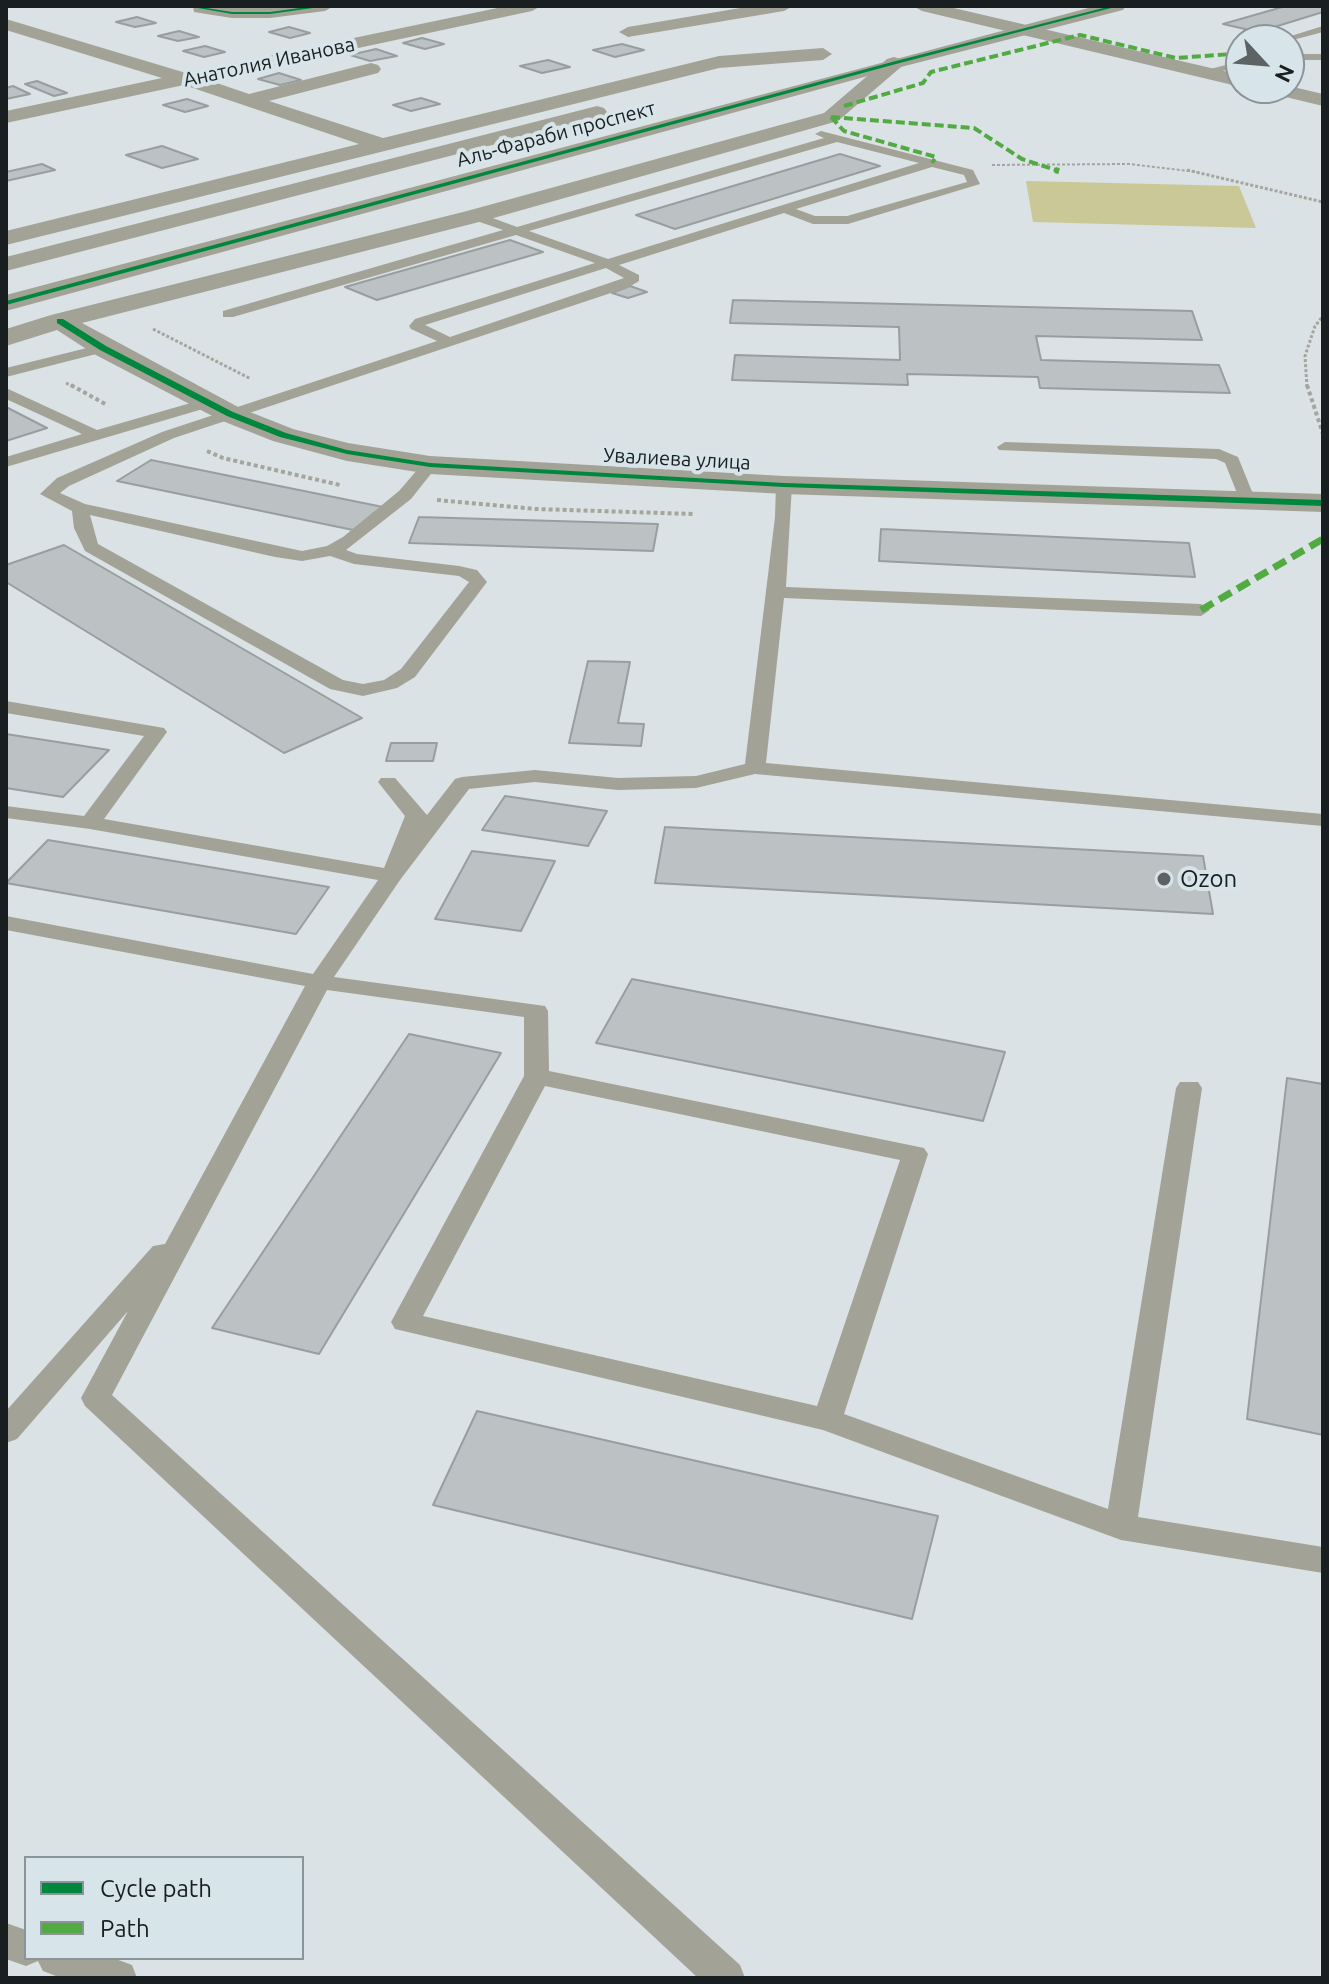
<!DOCTYPE html>
<html>
<head>
<meta charset="utf-8">
<style>
	body { margin:0 }
	#map { position:relative; width:1329px; height:1984px; overflow:hidden; background:#dbe2e5; font-family:Ubuntu,sans-serif }
	canvas { display:block }
	.frame { position:absolute; inset:0; border:8px solid #191e20; pointer-events:none }
	.legend { position:absolute; left:24px; top:1856px; width:280px; height:104px; box-sizing:border-box; background:#d7e4e9; border:2px solid #8b9599; margin:0; padding:10px 14px; list-style:none; font-size:24px; color:#191e20 }
	.legend li { display:flex; align-items:center; gap:16px; height:40px }
	.legend b { width:40px; border:2px solid #8b9599 }
	.north { position:absolute; left:1225px; top:24px; width:80px; height:80px; box-sizing:border-box; background:#d7e4e9; border:2px solid #8b9599; border-radius:50%; rotate:116deg; font-size:22px; font-weight:700; line-height:32px; text-align:center; color:#191e20 }
	.north::after { content:''; display:block; margin:auto; width:28px; height:36px; background:#5d6365; clip-path:polygon(50% 0,100% 100%,50% 72%,0 100%) }
</style>
</head>
<body>
<div id="map">
<canvas width="1329" height="1984"></canvas>
<div class="frame"></div>
<ul class="legend">
<li><b style="height:10px;background:#00873e"></b>Cycle path</li>
<li><b style="height:10px;background:#52aa43"></b>Path</li>
</ul>
<div class="north">N</div>
</div>
<script>
const context = document.querySelector('canvas').getContext('2d');
context.lineJoin = 'round';
function paint(path, color) { context.fillStyle = color; context.fill(path, 'evenodd'); }
const toPath = rows => new Path2D(rows.map(r => 'M' + r).join(''));
function strokePath(path, color, width, dash) { context.strokeStyle = color; context.lineWidth = width; context.lineCap = dash ? 'butt' : 'round'; context.setLineDash(dash || []); context.stroke(path); }
function write(font, color, halo, rows, align = 'center') {
  context.font = font + ' Ubuntu,sans-serif'; context.lineWidth = 8; context.setLineDash([]); context.textBaseline = 'middle'; context.strokeStyle = halo; context.fillStyle = color; for (const [text, x, y, turn = 0] of rows) {
    context.save(); context.translate(x, y); context.rotate((+turn || 0) * Math.PI / 180); context.textAlign = isNaN(turn) ? turn : align; if (halo) context.strokeText(text, 0, 0); context.fillText(text, 0, 0); context.restore();
  }
}
paint(toPath([
	[1026,181,1239,186,1256,228,1033,222]
]), '#cac896');
const building = toPath([
	[1286,6,1323,6,1323,12,1258,32,1223,24,1286,6],
	[137,17,156,23,135,27,116,22,137,17],
	[289,27,310,33,290,38,269,32,289,27],
	[179,31,199,37,178,41,158,36,179,31],
	[422,38,444,44,425,49,403,43,422,38],
	[622,44,644,50,615,57,593,50,622,44],
	[205,46,225,52,204,57,183,51,205,46],
	[376,49,397,56,370,61,350,55,376,49],
	[548,60,570,67,542,73,520,66,548,60],
	[279,73,301,80,280,85,258,79,279,73],
	[37,81,67,93,54,96,25,84,37,81],
	[13,86,30,94,6,99,6,88,13,86],
	[421,98,440,104,411,111,393,105,421,98],
	[187,99,208,106,185,112,163,105,187,99],
	[162,146,198,159,162,168,126,155,162,146],
	[840,154,880,166,675,229,636,215,840,154],
	[42,164,55,170,6,181,6,172,42,164],
	[510,240,543,252,377,300,345,287,510,240],
	[630,286,647,292,628,298,612,293,630,286],
	[733,300,1192,311,1202,340,1036,336,1041,360,1219,365,1230,393,1040,388,1038,377,907,374,908,385,732,380,735,355,900,360,899,327,730,323,733,300],
	[6,407,47,428,6,441,6,407],
	[151,460,383,507,353,530,117,481,151,460],
	[419,517,658,524,653,551,409,543,419,517],
	[881,529,1189,543,1195,577,879,561,881,529],
	[64,545,362,718,284,753,6,582,6,565,64,545],
	[588,661,630,662,618,723,644,724,641,746,569,743,588,661],
	[6,734,109,750,63,797,6,788,6,734],
	[391,743,437,743,433,761,386,761,391,743],
	[505,796,607,811,588,846,482,830,505,796],
	[665,827,1203,856,1213,914,655,883,665,827],
	[48,840,329,887,296,934,6,883,48,840],
	[472,851,555,861,521,931,435,919,472,851],
	[632,979,1005,1052,983,1121,596,1043,632,979],
	[409,1034,501,1053,319,1354,212,1328,409,1034],
	[1287,1078,1323,1084,1323,1435,1247,1419,1287,1078],
	[477,1411,938,1516,912,1619,433,1505,477,1411]
]);
paint(building, '#bcc2c3');
strokePath(building, '#989ea0', 2);
strokePath(toPath([
	[992,165,1129,164,1197,172]
]), '#a4a69e', 2, [3, 2]);
strokePath(toPath([
	[1187,170,1323,202],
	[153,329,251,379],
	[66,383,74,387],
	[1307,387,1305,356,1315,326,1323,316]
]), '#a4a69e', 3, [3, 2]);
strokePath(toPath([
	[71,385,107,405],
	[1307,385,1323,434],
	[207,451,223,458,340,485],
	[437,500,536,509,694,514]
]), '#a4a69e', 4, [4, 3]);
paint(toPath([
	[1323,26,1323,32,1289,41,1278,40,1323,26],
	[1289,54,1323,54,1323,60,1289,60,1289,54],
	[1241,61,1241,67,1204,75,1199,72,1241,61],
	[821,131,973,170,980,184,848,224,813,224,784,213,619,265,639,275,639,281,629,287,174,438,69,486,60,493,85,504,302,551,327,546,343,537,399,491,424,462,436,462,438,465,411,499,346,550,357,554,459,566,477,570,487,582,415,677,397,688,363,696,330,689,85,551,74,528,72,511,40,494,57,478,162,432,437,341,411,329,409,326,415,319,595,263,516,235,233,317,223,317,223,311,503,230,471,219,471,213,479,213,517,227,824,138,815,134,821,131],
	[837,142,919,163,608,259,529,231,837,142],
	[932,167,964,175,967,182,847,216,815,216,796,209,932,167],
	[606,268,624,278,450,337,425,325,606,268],
	[90,515,275,557,302,561,330,556,354,564,459,576,469,582,401,669,384,680,363,684,343,680,98,544,90,515],
	[103,344,110,348,108,351,6,377,6,368,103,344],
	[6,388,97,430,208,398,216,403,213,406,6,467,6,457,82,434,6,399,6,388],
	[1005,442,1219,449,1238,457,1255,499,1253,503,1241,503,1225,463,1216,459,999,450,997,447,1005,442],
	[784,480,792,485,786,587,1201,604,1210,610,1201,616,784,598,766,763,1323,814,1323,826,755,774,696,788,618,790,535,782,469,789,400,880,334,977,545,1006,548,1011,549,1071,924,1148,928,1154,844,1414,1108,1509,1176,1088,1180,1082,1198,1082,1202,1088,1138,1517,1323,1547,1323,1573,1121,1540,823,1430,395,1329,391,1322,524,1076,524,1017,327,990,112,1395,740,1965,745,1978,698,1978,85,1406,81,1398,128,1311,17,1439,6,1443,6,1411,153,1246,165,1244,305,986,6,930,6,916,313,974,378,880,90,829,6,818,6,806,84,816,144,736,6,713,6,701,164,728,167,732,104,819,384,868,405,816,378,782,381,778,395,778,427,815,455,779,462,777,535,770,618,778,696,776,745,764,775,517,776,485,784,480],
	[545,1086,900,1160,817,1406,423,1316,545,1086],
	[6,1923,26,1930,26,1958,113,1958,132,1965,137,1978,61,1978,43,1971,38,1961,26,1966,6,1959,6,1923]
]), '#a3a297');
paint(toPath([
	[193,6,232,8,334,6,325,11,270,18,232,18,200,13,194,12,193,6],
	[507,6,541,6,532,11,208,80,249,94,371,63,378,65,381,69,378,73,269,101,383,138,719,56,823,48,832,54,823,60,719,68,6,245,6,231,359,144,184,85,6,123,6,111,162,78,6,30,6,19,186,73,507,6],
	[752,6,793,6,784,11,628,37,619,32,628,27,752,6],
	[913,6,945,6,1241,75,1241,87,922,11,913,6],
	[894,57,901,59,904,63,901,67,838,121,483,221,82,323,240,408,293,429,348,443,430,456,784,476,1323,494,1323,512,784,494,430,474,347,461,273,441,220,420,94,354,57,330,6,346,6,329,51,315,467,211,824,113,887,59,894,57],
	[1289,86,1323,94,1323,106,1265,92,1262,88,1289,86]
]), '#a3a297');
paint(toPath([
	[1096,6,1126,6,1123,10,901,67,6,311,6,295,1096,6],
	[597,106,604,108,607,112,604,116,6,271,6,257,597,106]
]), '#a3a297');
strokePath(toPath([
	[844,106,923,83,931,72,1080,35,1176,58,1232,54],
	[831,117,974,128,1022,159,1059,171],
	[831,117,844,131,936,157,932,163]
]), '#52aa43', 4, [9, 4]);
strokePath(toPath([
	[1055,170,1059,171]
]), '#52aa43', 6, [11, 6]);
strokePath(toPath([
	[1201,610,1323,539]
]), '#52aa43', 7, [14, 7]);
paint(toPath([
	[314,6,327,6,270,14,232,14,198,8,200,7,232,12,270,12,314,6],
	[1111,6,1119,6,896,64,6,305,6,301,892,62,1111,6],
	[57,319,63,319,106,346,233,412,286,433,347,450,430,463,784,483,1323,500,1323,506,784,487,430,467,347,454,280,437,227,416,100,350,57,323,57,319]
]), '#00873e');
for (const [x, y, r, color] of [
	[1164,879,8,"#5d6365"]
]) { const dot = new Path2D(); dot.arc(x, y, r, 0, 2 * Math.PI); context.fillStyle = color; context.fill(dot); strokePath(dot, '#d7e4e9', 3); }
write('20px', '#191e20', '#d7e4e9', [
	["Анатолия Иванова",269,62,-12],
	["Аль-Фараби проспект",556,134,-15],
	["Увалиева улица",677,459,3]
]);
write('24px', '#191e20', '#d7e4e9', [
	["Ozon",1180,879]
], 'left');
</script>
</body>
</html>
